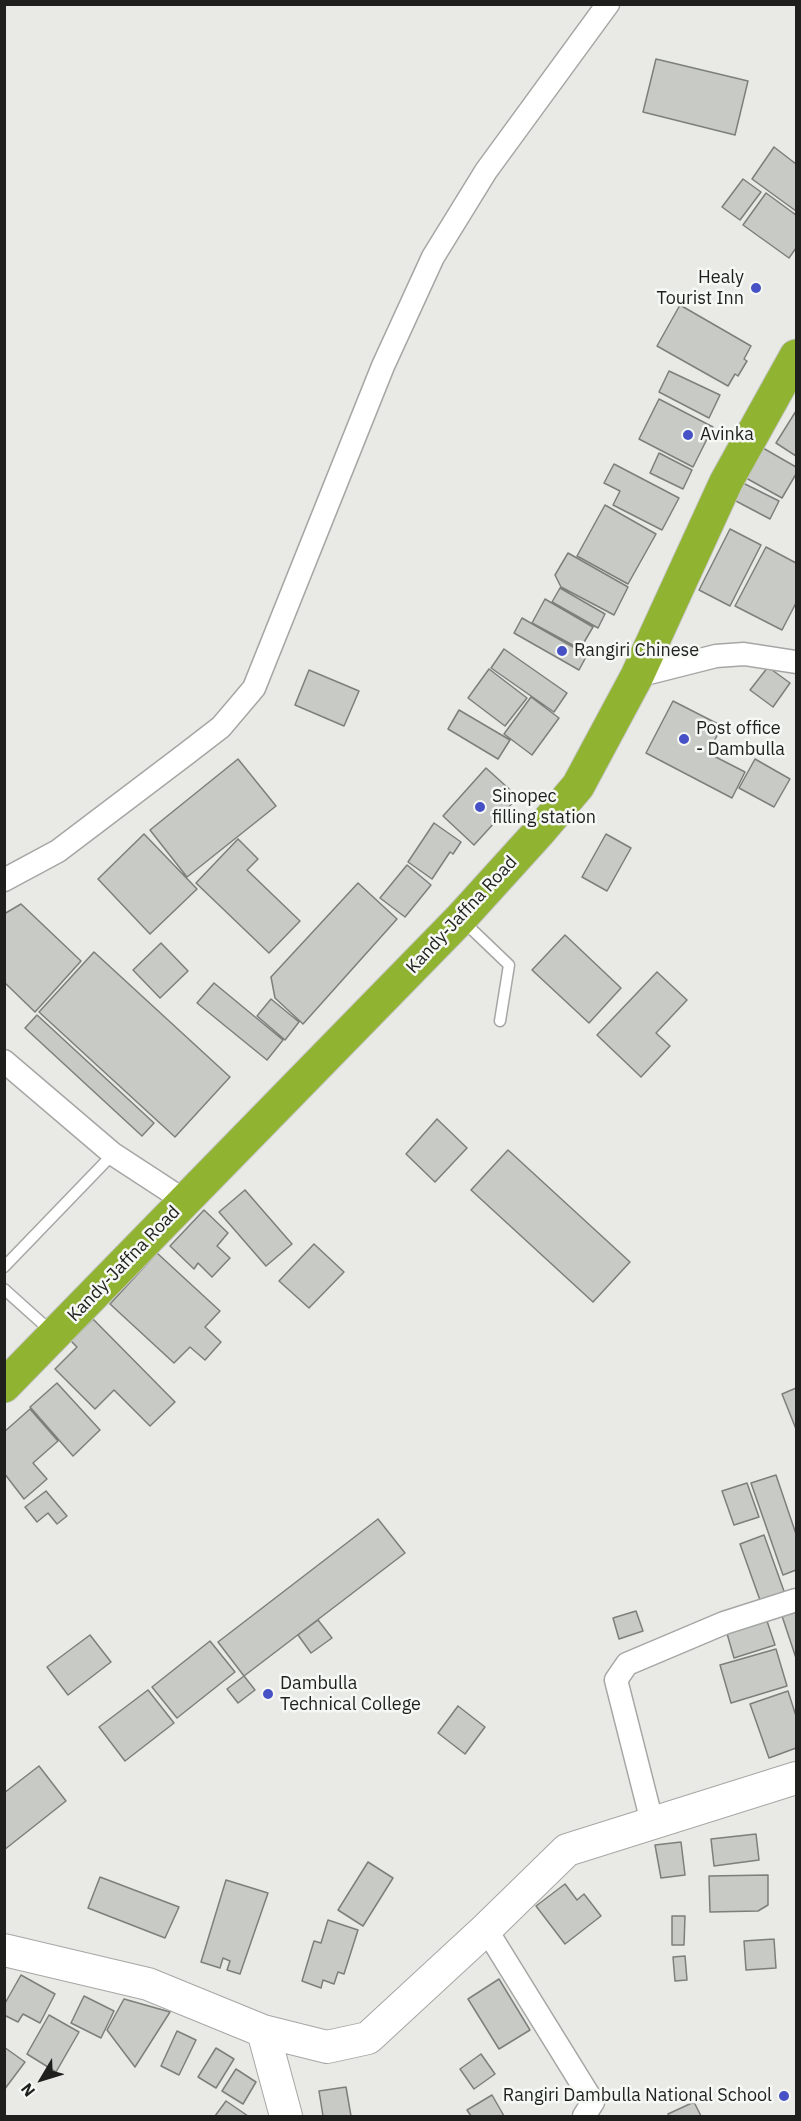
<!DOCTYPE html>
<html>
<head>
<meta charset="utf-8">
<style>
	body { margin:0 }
	#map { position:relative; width:801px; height:2121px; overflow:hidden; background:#e9eae6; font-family:"IBM Plex Sans",sans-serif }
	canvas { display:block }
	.frame { position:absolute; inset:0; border:6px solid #1f201e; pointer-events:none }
	.north { position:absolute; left:12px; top:2049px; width:60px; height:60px; -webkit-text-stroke:4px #f6f8f4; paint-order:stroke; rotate:232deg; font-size:16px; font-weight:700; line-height:24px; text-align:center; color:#1f201e }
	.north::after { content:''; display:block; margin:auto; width:21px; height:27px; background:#1f201e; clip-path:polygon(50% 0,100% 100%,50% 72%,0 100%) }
</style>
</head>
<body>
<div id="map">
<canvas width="801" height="2121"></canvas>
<div class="frame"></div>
<div class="north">N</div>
</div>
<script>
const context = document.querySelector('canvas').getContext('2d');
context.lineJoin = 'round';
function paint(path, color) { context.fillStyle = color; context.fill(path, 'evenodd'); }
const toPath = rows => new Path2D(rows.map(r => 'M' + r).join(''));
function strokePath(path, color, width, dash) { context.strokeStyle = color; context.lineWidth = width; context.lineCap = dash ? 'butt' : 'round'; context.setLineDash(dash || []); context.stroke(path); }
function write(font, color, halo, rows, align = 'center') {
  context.font = font + ' "IBM Plex Sans",sans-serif'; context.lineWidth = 5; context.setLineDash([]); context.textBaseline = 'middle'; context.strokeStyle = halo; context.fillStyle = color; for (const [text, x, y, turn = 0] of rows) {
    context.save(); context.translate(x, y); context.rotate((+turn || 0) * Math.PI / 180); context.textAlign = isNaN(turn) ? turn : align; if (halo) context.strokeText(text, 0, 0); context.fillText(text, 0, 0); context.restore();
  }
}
const building = toPath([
	[656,59,748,81,735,135,643,112,656,59],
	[774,147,796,164,796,211,752,179,774,147],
	[743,179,761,192,740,220,722,207,743,179],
	[766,193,796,215,796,248,789,258,743,225,766,193],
	[680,305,751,346,744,359,747,361,738,376,735,374,728,386,657,346,680,305],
	[669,371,720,395,709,418,659,392,669,371],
	[659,399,713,427,693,467,639,439,659,399],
	[796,411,796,456,776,443,796,411],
	[763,448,796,467,796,474,782,498,746,478,763,448],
	[659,453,692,470,683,489,650,473,659,453],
	[614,464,679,498,662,530,613,505,620,491,604,483,614,464],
	[743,483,779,501,770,519,734,500,743,483],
	[605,505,656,534,628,584,577,556,605,505],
	[730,529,761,545,730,606,699,590,730,529],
	[766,547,796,563,796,603,782,630,735,606,766,547],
	[568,553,628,587,614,615,561,587,555,575,568,553],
	[560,588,605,614,598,628,552,602,560,588],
	[545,599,593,627,580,649,532,623,545,599],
	[522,618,587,655,579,670,514,633,522,618],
	[504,649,567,693,554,712,491,668,504,649],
	[768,667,790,683,773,707,750,690,768,667],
	[489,669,527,698,505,726,468,698,489,669],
	[309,670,359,691,344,726,295,705,309,670],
	[531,697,559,718,532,755,504,734,531,697],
	[673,701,722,726,708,753,745,772,732,798,646,753,673,701],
	[459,710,510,740,498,759,448,729,459,710],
	[238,759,276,806,187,877,150,830,238,759],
	[755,759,790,779,774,807,739,788,755,759],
	[486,768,518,797,474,845,443,816,486,768],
	[434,823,461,842,453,854,450,852,432,879,408,862,434,823],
	[144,834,197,889,150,934,98,879,144,834],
	[606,834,631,848,607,891,582,877,606,834],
	[238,839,258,859,247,870,300,921,269,953,196,883,238,839],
	[407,865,431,885,405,917,380,898,407,865],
	[358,883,397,919,303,1024,275,998,271,977,358,883],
	[21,904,81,961,35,1012,4,982,4,914,21,904],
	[565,935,621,988,589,1023,532,970,565,935],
	[161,943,188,971,160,998,133,970,161,943],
	[94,952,230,1077,175,1137,39,1012,94,952],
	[657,972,687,1000,656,1033,670,1046,641,1077,597,1035,657,972],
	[214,983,283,1040,267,1060,197,1003,214,983],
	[271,999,299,1022,285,1040,257,1016,271,999],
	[37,1015,154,1123,142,1136,25,1028,37,1015],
	[437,1119,467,1148,435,1182,406,1154,437,1119],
	[508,1150,630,1262,593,1302,471,1190,508,1150],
	[245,1190,292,1244,266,1266,219,1212,245,1190],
	[204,1210,228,1233,217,1246,230,1258,212,1277,198,1263,194,1269,170,1246,204,1210],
	[314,1244,344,1272,309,1308,279,1281,314,1244],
	[157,1253,220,1311,205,1327,221,1342,205,1360,190,1347,174,1363,110,1304,157,1253],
	[93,1319,175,1402,150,1426,114,1390,95,1409,55,1369,77,1347,71,1341,93,1319],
	[57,1383,100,1430,73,1456,30,1407,57,1383],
	[796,1388,796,1429,782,1394,796,1388],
	[30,1409,58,1441,33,1463,47,1479,24,1499,4,1473,4,1432,30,1409],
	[776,1475,796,1534,796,1570,783,1575,751,1483,776,1475],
	[747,1483,759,1517,734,1525,722,1491,747,1483],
	[46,1491,67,1516,57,1524,48,1513,37,1522,25,1507,46,1491],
	[378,1519,405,1553,244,1676,218,1642,378,1519],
	[764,1535,785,1594,761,1603,740,1544,764,1535],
	[636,1611,643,1631,619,1639,613,1618,636,1611],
	[796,1611,796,1658,782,1616,796,1611],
	[766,1618,775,1645,734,1658,726,1630,766,1618],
	[318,1620,332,1638,311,1653,298,1635,318,1620],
	[90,1635,111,1662,68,1695,47,1667,90,1635],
	[210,1641,235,1672,177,1718,152,1687,210,1641],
	[776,1649,787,1686,731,1703,720,1665,776,1649],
	[244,1676,255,1690,238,1703,227,1689,244,1676],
	[148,1690,174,1723,125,1761,99,1727,148,1690],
	[788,1691,796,1716,796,1748,769,1758,750,1704,788,1691],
	[458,1706,485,1727,465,1754,438,1733,458,1706],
	[39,1766,66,1801,4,1850,4,1793,39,1766],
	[756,1834,759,1860,714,1866,711,1839,756,1834],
	[681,1842,685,1875,661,1878,655,1845,681,1842],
	[368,1862,393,1878,363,1926,338,1910,368,1862],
	[768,1875,768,1905,758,1911,710,1912,709,1876,768,1875],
	[100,1877,179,1907,165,1938,88,1908,100,1877],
	[226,1880,268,1893,240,1974,227,1970,230,1961,223,1958,220,1968,201,1962,226,1880],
	[565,1884,577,1900,584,1894,601,1916,565,1944,536,1906,565,1884],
	[672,1916,685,1916,684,1945,672,1945,672,1916],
	[328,1920,358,1930,344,1974,338,1972,334,1984,323,1980,321,1988,302,1981,314,1941,321,1943,328,1920],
	[774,1939,776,1968,746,1970,744,1941,774,1939],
	[685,1956,687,1980,675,1981,673,1957,685,1956],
	[21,1975,55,1994,40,2023,23,2014,18,2022,4,2015,4,2005,21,1975],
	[499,1979,530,2030,499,2049,468,1999,499,1979],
	[84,1996,114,2011,101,2038,71,2023,84,1996],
	[124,1999,170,2012,135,2067,107,2030,124,1999],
	[49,2015,79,2032,56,2072,27,2054,49,2015],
	[177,2031,196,2040,179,2075,161,2066,177,2031],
	[4,2047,25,2062,4,2090,4,2047],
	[216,2048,234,2059,216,2088,198,2077,216,2048],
	[481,2054,495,2074,474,2089,460,2069,481,2054],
	[236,2069,256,2082,243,2104,222,2091,236,2069],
	[346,2087,351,2116,323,2116,319,2091,346,2087],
	[492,2095,504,2116,471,2116,467,2110,492,2095],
	[226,2101,248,2116,215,2116,226,2101],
	[694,2102,701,2116,669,2116,668,2114,694,2102]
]);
paint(building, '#c8cac6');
strokePath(building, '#7d7f7b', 1.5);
const lane = toPath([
	[463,921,509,965,500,1021],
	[4,1267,113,1154],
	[4,1289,53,1333]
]);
const street = toPath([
	[637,676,716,656,744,654,796,662],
	[4,880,58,851,186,754,221,727,254,688,383,366,433,257,486,171,608,4],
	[4,1061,113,1154,185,1201],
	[652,1822,616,1680,627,1664,724,1623,796,1600],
	[486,1929,593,2102,584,2116]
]);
const secondary = toPath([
	[4,1950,148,1984,263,2031,286,2116],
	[263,2031,327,2047,368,2038,486,1929,567,1850,796,1778]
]);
const highway = toPath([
	[4,1386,461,918,539,832,578,786,637,676,726,482,796,356]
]);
strokePath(lane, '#a6a7a4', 13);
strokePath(street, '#a6a7a4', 25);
strokePath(secondary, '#a6a7a4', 34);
strokePath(highway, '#c5c5c4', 35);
strokePath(lane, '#fff', 10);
strokePath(street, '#fff', 22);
strokePath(secondary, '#fff', 32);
strokePath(highway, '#91b332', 33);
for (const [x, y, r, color] of [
	[756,288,6,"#4551c5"],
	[688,435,6,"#4551c5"],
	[562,651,6,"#4551c5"],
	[684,739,6,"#4551c5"],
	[480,807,6,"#4551c5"],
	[268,1694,6,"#4551c5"],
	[784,2096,6,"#4551c5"]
]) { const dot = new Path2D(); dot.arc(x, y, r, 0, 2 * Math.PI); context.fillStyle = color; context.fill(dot); strokePath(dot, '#f6f8f4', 2); }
write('18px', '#1f201e', '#f6f8f4', [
	["Healy",744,278,"right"],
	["Tourist Inn",744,299,"right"],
	["Avinka",700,435],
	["Rangiri Chinese",574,651],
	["Post office",696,729],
	["- Dambulla",696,750],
	["Sinopec",492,797],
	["filling station",492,818],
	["Dambulla",280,1684],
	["Technical College",280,1705],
	["Rangiri Dambulla National School",772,2096,"right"]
], 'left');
write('18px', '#1f201e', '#f6f8f4', [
	["Kandy-Jaffna Road",462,915,-47],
	["Kandy-Jaffna Road",124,1264,-46]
]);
</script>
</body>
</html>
